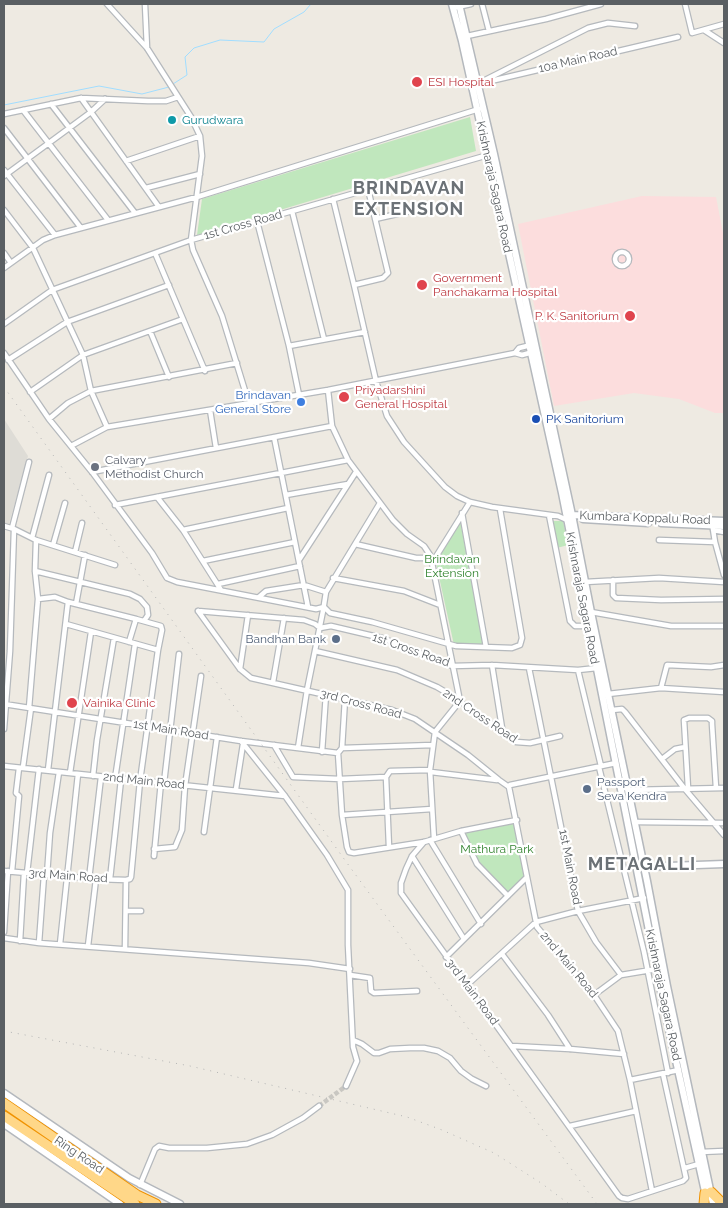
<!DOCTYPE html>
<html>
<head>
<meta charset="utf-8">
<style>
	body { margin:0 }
	#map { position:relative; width:728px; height:1208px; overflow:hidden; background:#eeeae2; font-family:Raleway,sans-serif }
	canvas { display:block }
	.frame { position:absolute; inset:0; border:5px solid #5a5f63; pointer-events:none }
</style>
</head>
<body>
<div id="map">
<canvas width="728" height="1208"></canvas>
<div class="frame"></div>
</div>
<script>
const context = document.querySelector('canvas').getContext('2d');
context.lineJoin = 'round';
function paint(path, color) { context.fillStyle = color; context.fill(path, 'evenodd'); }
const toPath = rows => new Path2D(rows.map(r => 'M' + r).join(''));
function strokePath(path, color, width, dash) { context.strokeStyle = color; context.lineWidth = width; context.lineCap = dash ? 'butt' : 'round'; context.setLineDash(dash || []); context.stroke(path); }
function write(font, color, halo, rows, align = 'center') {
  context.font = font + ' Raleway,sans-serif'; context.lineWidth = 4.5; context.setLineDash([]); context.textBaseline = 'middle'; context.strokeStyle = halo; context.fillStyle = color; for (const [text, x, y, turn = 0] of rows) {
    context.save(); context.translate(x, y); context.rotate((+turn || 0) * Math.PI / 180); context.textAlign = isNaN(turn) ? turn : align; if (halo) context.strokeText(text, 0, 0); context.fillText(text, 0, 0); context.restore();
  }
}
paint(toPath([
	[4,419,28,456,9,524,4,523]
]), '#dedcd6');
paint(toPath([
	[642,196,716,197,724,238,724,413,715,413,679,399,634,393,554,406,518,224]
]), '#fcdddd');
paint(toPath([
	[470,117,476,151,197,235,202,199],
	[460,520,484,646,454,645,436,563],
	[551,521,563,521,568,545,557,548],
	[517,820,526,878,508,896,477,864,461,831]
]), '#c0e7bd');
strokePath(toPath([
	[173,84,187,75,185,57,194,48,220,40,264,42,274,29,304,12,311,4],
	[4,105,99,86,142,94,169,87]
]), '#a1ddff', 1);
strokePath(toPath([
	[319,1106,346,1086]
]), '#c9c7c2', 4.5, [4.5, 2]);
const street = toPath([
	[107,4,147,48,191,117,200,136,202,156,191,240,193,250,222,316,246,394,253,399,260,401],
	[145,4,147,48],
	[482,4,489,31],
	[685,4,692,33,724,24],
	[453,8,471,4],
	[704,30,724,43],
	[467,36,546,19,601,4],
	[483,81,588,28,608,23,635,26],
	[478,84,678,37],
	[81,98,159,207],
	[51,104,135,213],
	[23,110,108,220],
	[4,114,81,98,148,101,166,101,178,97],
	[4,128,81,228],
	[126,161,200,136],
	[4,170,55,235],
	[4,176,91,112,105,99],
	[146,188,200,174],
	[333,199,354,285,376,381,387,416,404,442,445,487,457,496,470,502,492,507,558,516,567,520],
	[4,210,33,248,83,355,91,391,107,427],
	[292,211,324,339],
	[375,219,415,210],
	[257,221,289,346,299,395],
	'615 259a7 7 0 1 1 14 0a7 7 0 1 1-14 0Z',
	[4,253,11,263],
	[155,253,205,371],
	[4,268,43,240,55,235,197,197,479,109],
	[354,285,383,278,388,273,368,189],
	[4,324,52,290,191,240,488,155],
	[150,331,169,377],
	[289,346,365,332],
	[4,353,49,419,92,472,152,553,167,578,177,582,316,609,324,607,330,613,372,622,456,646,512,648,520,645,522,638,500,509],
	[515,353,519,348,531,345],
	[8,360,67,322,169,285],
	[328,390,332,426,348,460,393,520,407,534,424,546,430,555,432,562],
	[30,392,83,355,183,319],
	[210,410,216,448],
	[49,419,68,403,91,391,237,363],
	[274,437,308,607],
	[71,446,107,427,328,390,515,353,522,355,533,352],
	[92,472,332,426],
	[286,495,348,484],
	[157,497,183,530,221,590],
	[115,505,348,460],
	[462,513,486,647],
	[549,515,570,621,575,626,588,626],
	[712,523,715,542,724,575],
	[4,526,14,529,36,540,35,571,38,599,29,708],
	[12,528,29,462],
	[183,530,288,508],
	[713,530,724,532],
	[32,538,49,475],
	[36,540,115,565],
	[659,540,715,542],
	[355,544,416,558,426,558,432,563],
	[53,545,65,503],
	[75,552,82,523],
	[299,560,356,472],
	[203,561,295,542],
	[35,571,130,594,140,599,147,607,148,615,144,621],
	[333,578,404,591,440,605],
	[613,580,613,595,616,598,661,600,724,599],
	[585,582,659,578,724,582],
	[218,584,300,566],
	[259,597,266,591,304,585,326,592],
	[38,599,55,597,68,602,136,619],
	[76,604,85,555],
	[198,611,240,669,251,678,392,710,415,719,468,755,499,780,509,787,510,785,616,763],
	[198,611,304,620,315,624,320,628,331,626,382,638,452,666,492,665,578,670,597,668],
	[591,612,671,626,724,626],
	[66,624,158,650],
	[315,651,397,670,437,687,454,697,516,742,530,743,560,736],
	[492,665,503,734],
	[529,668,578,911,596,942,621,975],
	[240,669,248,615],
	[578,670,601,766],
	[273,682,284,618],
	[661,688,667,665,711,667,724,665],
	[608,694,661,688,724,692],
	[345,699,342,748,338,753,342,815,347,847,349,852,354,853,424,842,461,831,517,820],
	[4,704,241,741,338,753],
	[612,710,622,709,625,712,684,788,724,835],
	[4,729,10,651,14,529],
	[241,741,285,796,327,855,348,890,348,945,353,1047,357,1061,346,1086],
	[274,745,293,777,340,779,386,777],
	[298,748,307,690,323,611,326,592,380,503],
	[342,748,433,745],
	[322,752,326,694],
	[662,759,675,749,685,747],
	[4,766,285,796],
	[23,767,31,708],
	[599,767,644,952,668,1073],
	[48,770,68,602],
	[431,772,497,780],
	[70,773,91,632],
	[93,776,97,740,114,638],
	[115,779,135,644],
	[164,783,179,654],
	[509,787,537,927,594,995,618,1031,630,1080,652,1191],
	[688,788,684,720,689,718,708,718,712,721,712,724,716,788],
	[236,789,243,744],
	[629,790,724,788],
	[342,815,432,809],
	[635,822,724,823],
	[461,831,477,864,508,896],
	[204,832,217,737],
	[434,839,430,770,435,732,460,701,432,563,470,502],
	[430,840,481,924],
	[424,842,412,856,406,869,401,883,401,893,619,1196,622,1198,628,1199,683,1181,686,1178,663,1074],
	[389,847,386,777,390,771,430,770],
	[154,849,175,847,182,830,185,786,201,676],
	[154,856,161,782],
	[412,856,464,939],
	[4,871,96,879,126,880,130,879,131,877,140,781,158,650,162,630,161,626,136,619,129,642],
	[12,871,19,796,16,793,19,768],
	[27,873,39,769],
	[47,875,50,833,59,772],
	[89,879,101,777],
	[110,879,121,780],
	[126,911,141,911],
	[4,932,8,871],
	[4,938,39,943,309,963,350,969],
	[20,941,24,873],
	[39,943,44,875],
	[60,944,78,774],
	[88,946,96,879],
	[125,949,126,880],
	[502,954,548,1015,570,1049],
	[446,957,526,878],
	[350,975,370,978,371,991,374,993,417,991],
	[467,985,536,922,578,911,644,898],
	[594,995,621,975,657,969],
	[353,1040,362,1044,374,1053,379,1053,390,1049,410,1048,424,1048,438,1051,450,1058,461,1071,472,1079,486,1086],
	[512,1046,570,1049,624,1054],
	[630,1080,679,1070],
	[570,1126,636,1111],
	[701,1152,724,1151],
	[685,1168,699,1164],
	[140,1185,155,1149,159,1146,169,1148,207,1148,247,1144,272,1135,303,1118,319,1106]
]);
const secondary = toPath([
	[452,4,462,41,562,493,665,1011,706,1196],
	[459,4,494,154,572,515,591,612,647,881,667,986,713,1204],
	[570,515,724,521],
	[583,519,648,523],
	[661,523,724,526],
	[641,867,724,864],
	[4,1093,129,1178,180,1204],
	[4,1124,120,1204]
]);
const highway = toPath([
	[4,1103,137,1195,156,1204],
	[4,1116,135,1204],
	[711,1192,723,1204],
	[704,1204,705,1193]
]);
strokePath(street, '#b5b9bd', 7);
strokePath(secondary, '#b4b8bd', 9);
strokePath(highway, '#f09200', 11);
strokePath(street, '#fff', 4.5);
strokePath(secondary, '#fff', 6);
strokePath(highway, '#ffd788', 9);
strokePath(toPath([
	[4,387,347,863,597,1204],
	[4,1031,190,1066,407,1117,442,1130,494,1153,541,1183,569,1204]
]), '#b3b4b4', 1, [1, 6]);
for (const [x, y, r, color] of [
	[417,82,6,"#e0444e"],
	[172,120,5,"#0f9aa8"],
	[422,285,6,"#e0444e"],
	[630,316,6,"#e0444e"],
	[344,397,6,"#e0444e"],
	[301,402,5,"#3f7fe0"],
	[536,419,5,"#1a4fb4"],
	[95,467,5,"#6b7280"],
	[336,639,5,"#5c6f8a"],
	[72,703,6,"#e0444e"],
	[587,789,5,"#5c6f8a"]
]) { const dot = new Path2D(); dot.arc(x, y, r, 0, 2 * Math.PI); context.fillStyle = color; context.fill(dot); strokePath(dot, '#fff', 2); }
write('12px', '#5a5f63', '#fff', [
	["10a Main Road",578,60,-13],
	["Krishnaraja Sagara Road",494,187,78],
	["1st Cross Road",243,225,-16],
	["Kumbara Koppalu Road",645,518,2],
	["Krishnaraja Sagara Road",582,598,79],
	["1st Cross Road",411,650,19],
	["3rd Cross Road",361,704,15],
	["2nd Cross Road",480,716,34],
	["1st Main Road",171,730,9],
	["2nd Main Road",144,781,6],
	["1st Main Road",570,867,79],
	["3rd Main Road",68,876,4],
	["2nd Main Road",569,965,50],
	["3rd Main Road",472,992,53],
	["Krishnaraja Sagara Road",663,995,78],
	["Ring Road",79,1155,34]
]);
write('12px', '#be3a42', '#fff', [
	["ESI Hospital",428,82],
	["Government",433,278],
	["Panchakarma Hospital",433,292],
	["P. K. Sanitorium",619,316,"right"],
	["Priyadarshini",355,390],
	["General Hospital",355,404],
	["Vainika Clinic",83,703]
], 'left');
write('12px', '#0d838f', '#fff', [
	["Gurudwara",182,120]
], 'left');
write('12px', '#366cbe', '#fff', [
	["Brindavan",291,395],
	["General Store",291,409]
], 'right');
write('12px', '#164399', '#fff', [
	["PK Sanitorium",546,419]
], 'left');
write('12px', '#5b616d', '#fff', [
	["Calvary",105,460],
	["Methodist Church",105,474]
], 'left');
write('12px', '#338430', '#fff', [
	["Brindavan",452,559],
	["Extension",452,573],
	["Mathura Park",497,849]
]);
write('12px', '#4e5e75', '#fff', [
	["Bandhan Bank",326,639],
	["Passport",597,782,"left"],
	["Seva Kendra",597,796,"left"]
], 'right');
context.letterSpacing = '1px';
write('bold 18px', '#6b7176', '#fff', [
	["BRINDAVAN",409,189],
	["EXTENSION",409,210],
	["METAGALLI",642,865]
]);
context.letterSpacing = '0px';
</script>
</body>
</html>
